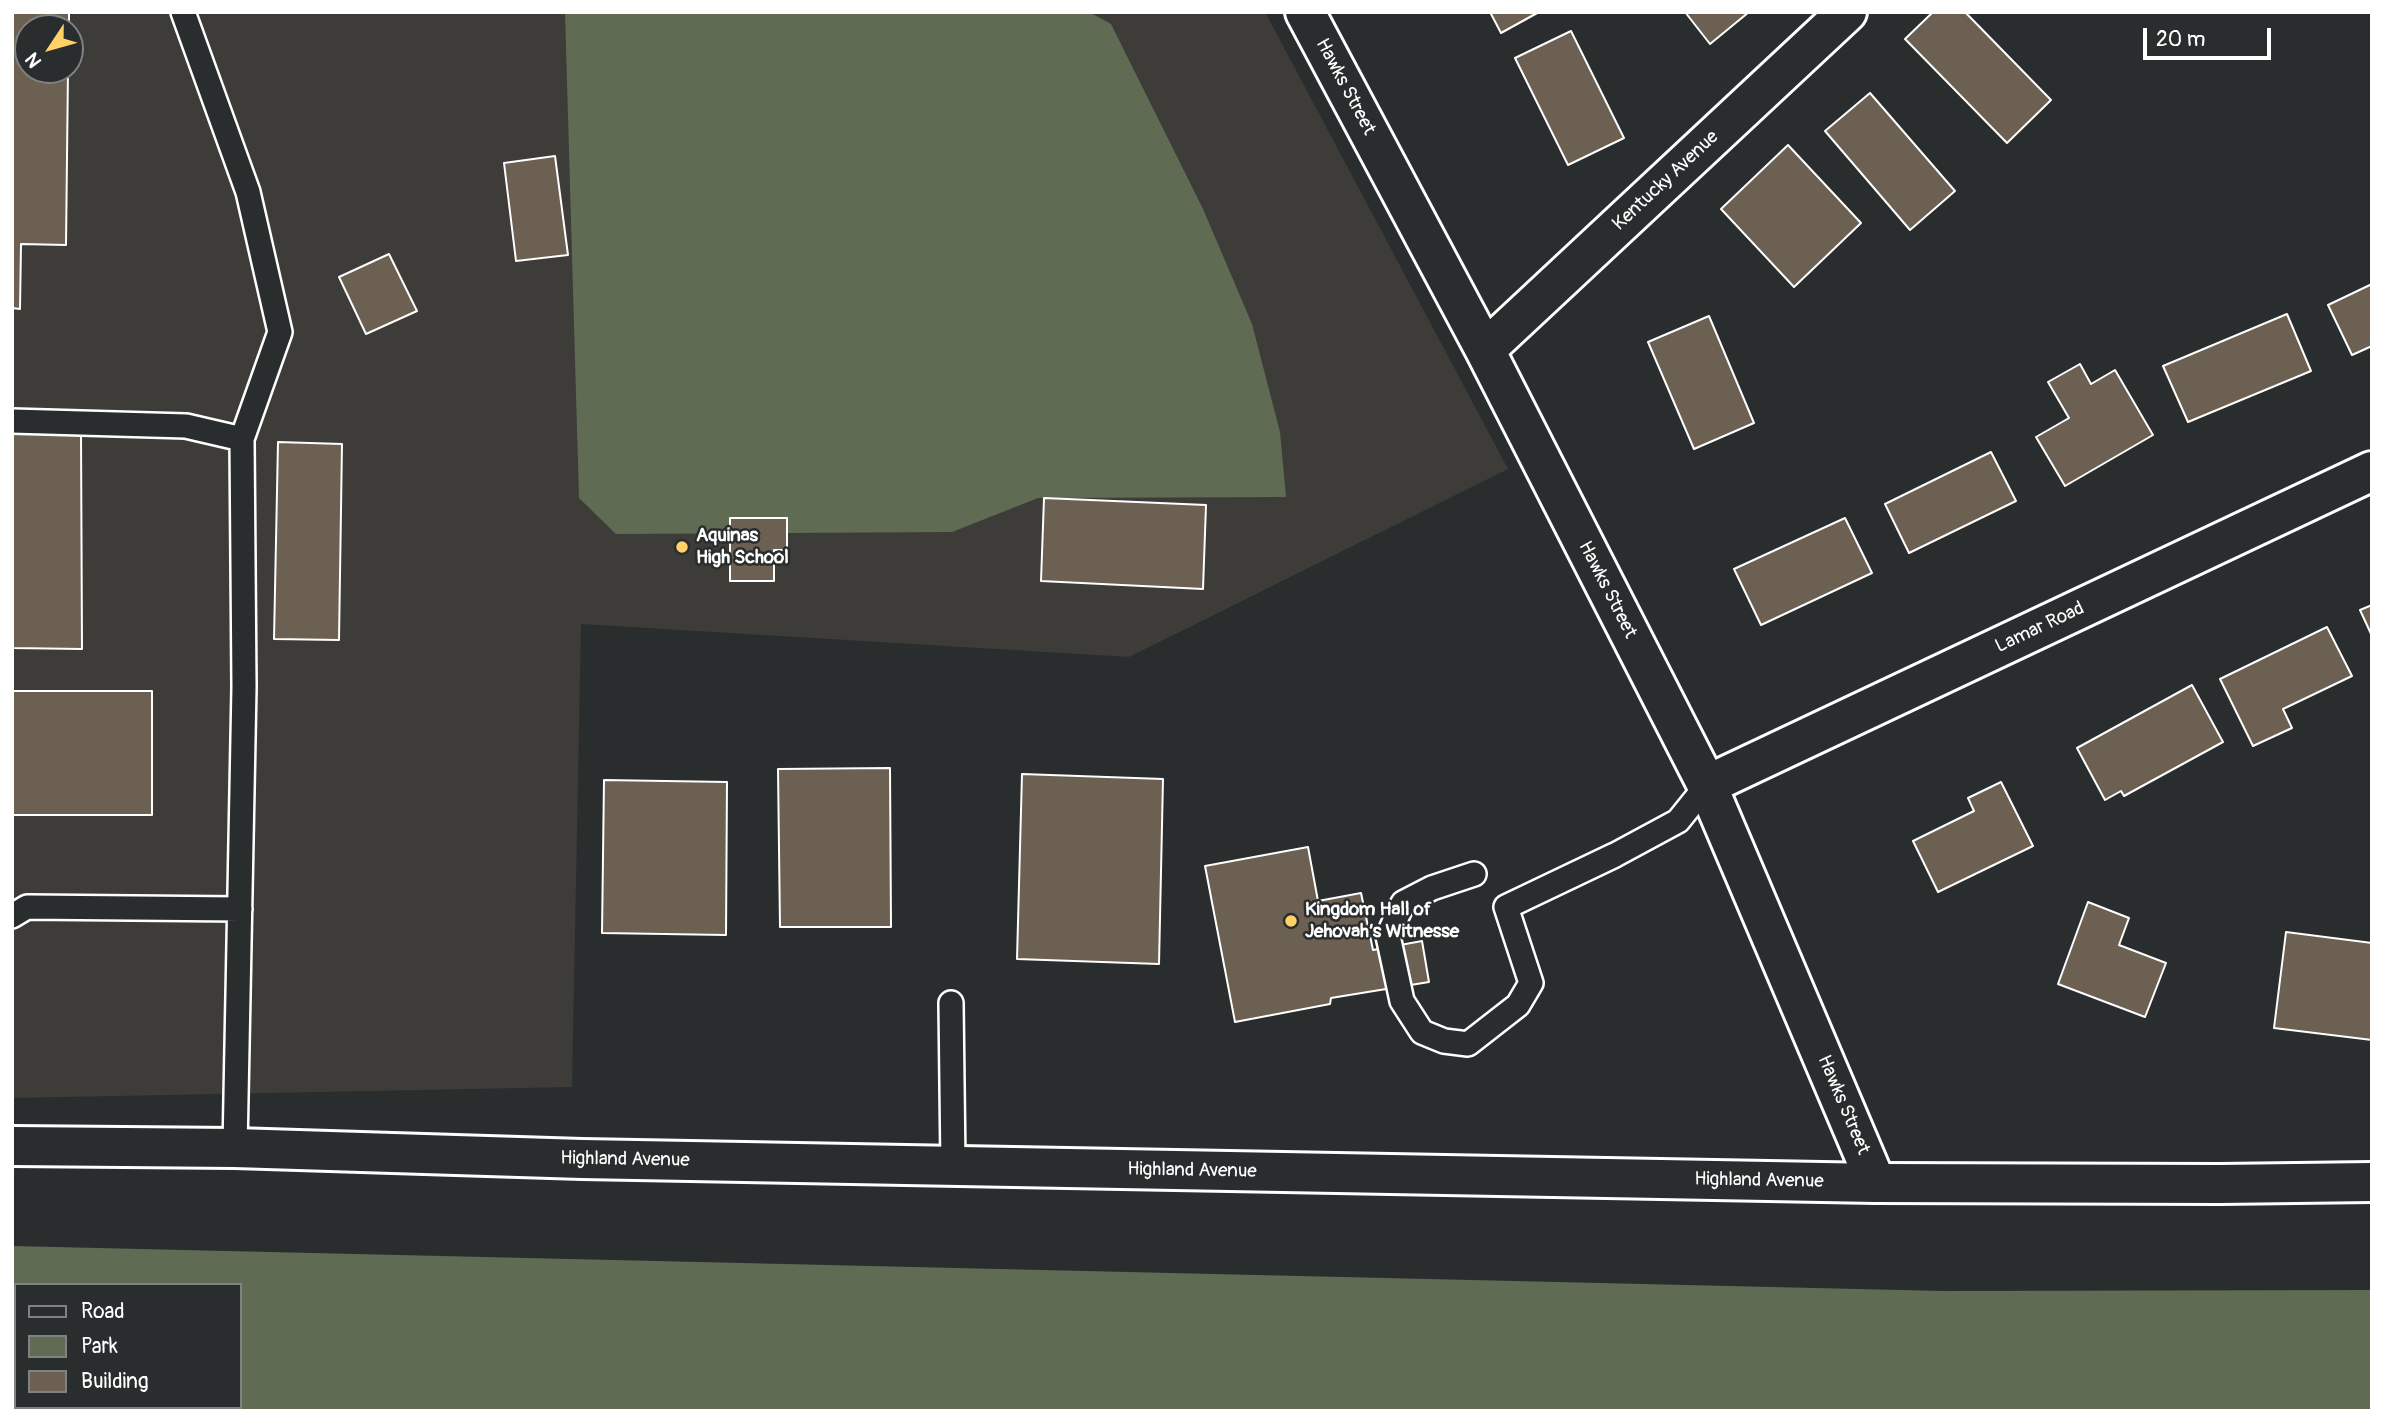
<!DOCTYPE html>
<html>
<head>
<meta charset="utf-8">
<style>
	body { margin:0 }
	#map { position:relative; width:2384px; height:1423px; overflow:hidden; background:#2a2d2e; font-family:Pangolin,sans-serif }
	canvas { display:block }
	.frame { position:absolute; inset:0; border:14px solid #fff; pointer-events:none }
	.legend { position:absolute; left:14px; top:1283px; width:228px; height:126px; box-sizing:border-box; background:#2a2d2e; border:2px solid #7f8182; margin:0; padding:9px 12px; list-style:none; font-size:21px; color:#fff }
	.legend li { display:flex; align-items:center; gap:14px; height:35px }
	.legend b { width:35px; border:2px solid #7f8182 }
	.north { position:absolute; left:14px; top:14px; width:70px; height:70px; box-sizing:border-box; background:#2a2d2e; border:2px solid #7f8182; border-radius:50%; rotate:234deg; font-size:19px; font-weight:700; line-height:28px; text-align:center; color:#fff }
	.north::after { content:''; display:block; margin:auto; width:24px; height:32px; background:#ffd166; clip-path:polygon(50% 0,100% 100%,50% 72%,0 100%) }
	.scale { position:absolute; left:2143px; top:28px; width:128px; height:32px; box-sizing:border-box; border:4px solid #fff; border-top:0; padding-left:9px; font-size:21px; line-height:24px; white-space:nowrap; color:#fff; -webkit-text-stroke:5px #2a2d2e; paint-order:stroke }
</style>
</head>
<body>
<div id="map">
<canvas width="2384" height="1423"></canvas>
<div class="frame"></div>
<ul class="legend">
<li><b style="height:9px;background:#2a2d2e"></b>Road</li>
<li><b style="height:19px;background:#5f6c53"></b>Park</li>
<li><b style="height:19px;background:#6c6053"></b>Building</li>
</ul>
<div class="north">N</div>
<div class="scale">20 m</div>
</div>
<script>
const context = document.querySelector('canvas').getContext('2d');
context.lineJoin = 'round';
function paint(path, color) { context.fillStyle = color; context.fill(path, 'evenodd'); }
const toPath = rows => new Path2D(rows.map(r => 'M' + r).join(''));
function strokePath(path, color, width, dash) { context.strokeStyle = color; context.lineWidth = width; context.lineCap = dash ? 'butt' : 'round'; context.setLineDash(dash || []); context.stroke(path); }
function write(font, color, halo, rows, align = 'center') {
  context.font = font + ' Pangolin,sans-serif'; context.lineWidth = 5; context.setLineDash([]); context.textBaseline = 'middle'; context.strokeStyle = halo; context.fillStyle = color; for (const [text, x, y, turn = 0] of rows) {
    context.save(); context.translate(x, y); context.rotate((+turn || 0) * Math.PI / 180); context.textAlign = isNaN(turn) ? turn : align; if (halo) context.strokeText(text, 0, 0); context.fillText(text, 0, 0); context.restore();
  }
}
paint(toPath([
	[12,12,1265,12,1508,469,1129,657,581,624,572,1087,12,1098],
	[28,28,70,28,70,70,28,70]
]), '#3e3c39');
paint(toPath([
	[565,12,1089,12,1111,24,1203,209,1252,324,1280,432,1286,497,1038,498,952,532,616,534,579,498],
	[12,1246,1943,1291,2372,1290,2372,1411,12,1411],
	[16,1285,240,1285,240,1407,16,1407]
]), '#5f6c53');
const building = toPath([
	[12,12,69,12,69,28,28,28,28,70,68,70,66,245,21,244,20,309,12,308,12,12],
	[1490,12,1539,12,1501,33,1490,12],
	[1685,12,1749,12,1710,44,1685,12],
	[1933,12,1965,12,2051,100,2007,143,1905,39,1933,12],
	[1571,31,1624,138,1568,165,1515,58,1571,31],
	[1870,93,1955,191,1910,230,1825,131,1870,93],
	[1788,145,1861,223,1794,287,1721,209,1788,145],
	[555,156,568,255,516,261,504,163,555,156],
	[389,254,417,311,366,334,339,277,389,254],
	[2372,284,2372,346,2352,355,2328,305,2372,284],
	[2287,314,2311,371,2188,422,2163,366,2287,314],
	[1709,316,1754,423,1694,449,1648,342,1709,316],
	[2080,364,2091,384,2115,370,2153,435,2065,486,2036,437,2069,418,2048,382,2080,364],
	[12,432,81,432,82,649,12,648,12,432],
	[278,442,342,444,339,640,274,639,278,442],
	[1991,452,2016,501,1909,553,1885,504,1991,452],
	[1044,498,1206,505,1203,589,1041,581,1044,498],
	[730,518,787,518,787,550,774,550,774,581,730,581,730,518],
	[1845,518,1872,573,1761,625,1734,569,1845,518],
	[2372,605,2372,636,2360,610,2372,605],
	[2327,627,2352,676,2283,709,2292,728,2253,746,2220,679,2327,627],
	[2192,685,2223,742,2124,796,2121,791,2105,800,2077,748,2192,685],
	[12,691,152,691,152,815,12,815,12,691],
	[890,768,891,927,780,927,778,769,890,768],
	[1022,774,1163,779,1159,964,1017,959,1022,774],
	[604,780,727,782,726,935,602,933,604,780],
	[2001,782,2033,846,1938,892,1913,841,1974,811,1968,798,2001,782],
	[1308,847,1318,901,1361,893,1373,950,1422,941,1429,982,1331,998,1330,1004,1235,1022,1205,866,1308,847],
	[2088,902,2129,918,2119,945,2166,963,2145,1017,2058,984,2088,902],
	[2286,932,2372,943,2372,1040,2274,1028,2286,932]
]);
paint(building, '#6c6053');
strokePath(building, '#fff', 2);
const lane = toPath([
	[183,12,248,192,280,332,242,439,244,687,235,1148],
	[12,421,186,426,242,439],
	[1474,874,1432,888,1403,903,1388,936,1402,1001,1422,1032,1444,1041,1468,1044,1518,1005,1531,983,1506,907,1615,855,1678,821,1707,785],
	[12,916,27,907,240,909],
	[951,1003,953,1166]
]);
const street = toPath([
	[1305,12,1485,350,1707,785,1876,1183],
	[1485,350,1847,12],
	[1707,785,2372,471]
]);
const secondary = toPath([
	[12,1146,235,1148,582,1159,1876,1183,2220,1184,2372,1182]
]);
strokePath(lane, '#fff', 28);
strokePath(street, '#fff', 44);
strokePath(secondary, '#fff', 44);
strokePath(lane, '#2a2d2e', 23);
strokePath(street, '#2a2d2e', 38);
strokePath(secondary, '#2a2d2e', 38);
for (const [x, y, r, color] of [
	[682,547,7,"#ffd166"],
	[1291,921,7,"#ffd166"]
]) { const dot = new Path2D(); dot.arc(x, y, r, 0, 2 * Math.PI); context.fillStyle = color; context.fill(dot); strokePath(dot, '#2a2d2e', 2.5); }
write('19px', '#fff', '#2a2d2e', [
	["Hawks Street",1345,87,62],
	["Kentucky Avenue",1666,181,-43],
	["Hawks Street",1607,590,63],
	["Lamar Road",2040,628,-25],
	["Hawks Street",1843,1105,67],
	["Highland Avenue",625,1160,1],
	["Highland Avenue",1192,1171,1],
	["Highland Avenue",1759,1181,1]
]);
write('bold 19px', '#fff', '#2a2d2e', [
	["Aquinas",696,536],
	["High School",696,558],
	["Kingdom Hall of",1305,910],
	["Jehovah’s Witnesse",1305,932]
], 'left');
</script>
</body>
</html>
